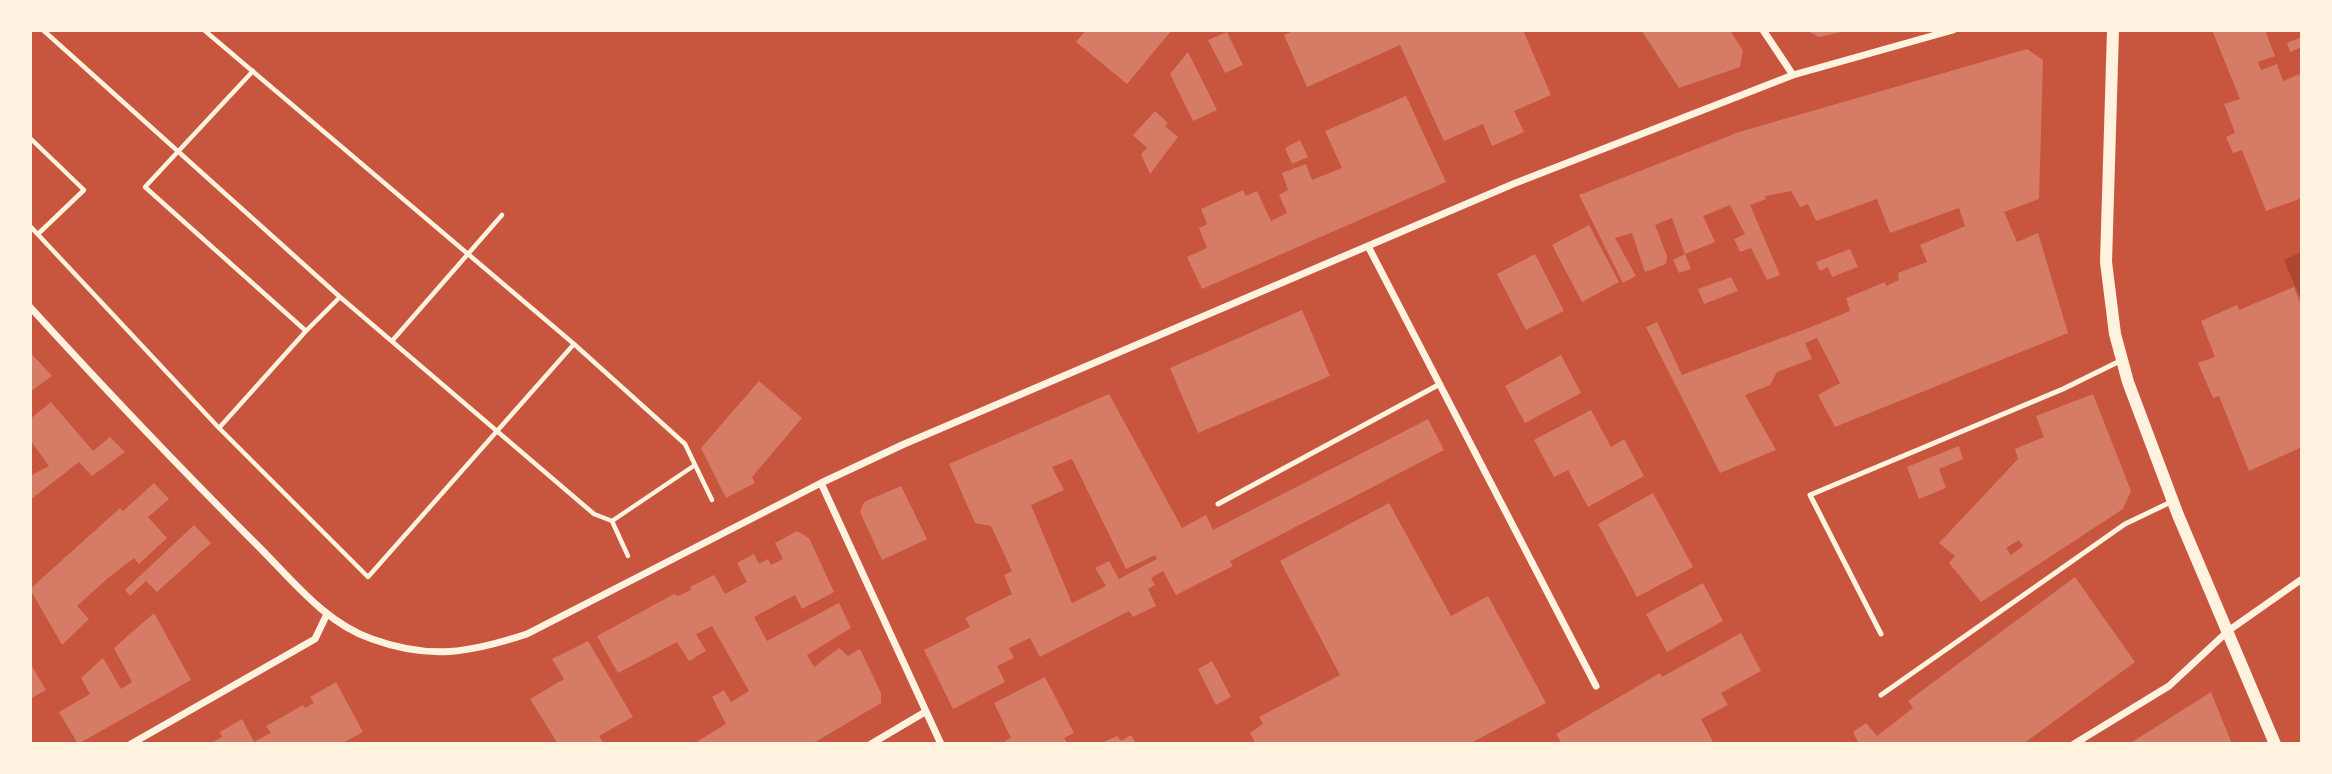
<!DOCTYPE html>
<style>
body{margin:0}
#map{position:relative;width:2332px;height:774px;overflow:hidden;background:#c8553d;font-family:"Sofia Sans Condensed",sans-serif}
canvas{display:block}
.frame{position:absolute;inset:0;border:32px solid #fff3e0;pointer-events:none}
</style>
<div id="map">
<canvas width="2332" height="774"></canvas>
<div class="frame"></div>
</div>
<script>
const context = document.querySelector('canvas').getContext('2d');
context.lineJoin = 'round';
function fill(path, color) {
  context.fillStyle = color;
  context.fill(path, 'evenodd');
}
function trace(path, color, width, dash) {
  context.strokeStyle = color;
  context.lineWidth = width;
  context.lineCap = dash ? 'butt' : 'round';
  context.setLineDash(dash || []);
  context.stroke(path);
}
fill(new Path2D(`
 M 2302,252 L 2302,302 L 2284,260 Z`), '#ae4732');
fill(new Path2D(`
 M 1086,30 L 1172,30 L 1127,84 L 1076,42 Z
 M 1296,30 L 1523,30 L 1551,95 L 1514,111 L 1524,132 L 1492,146 L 1483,124 L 1444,141 L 1400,45 L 1307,87 L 1284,35 Z
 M 1641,30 L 1730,30 L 1743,51 L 1740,67 L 1679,88 Z
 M 1806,30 L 1844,30 L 1845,31 L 1819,37 Z
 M 2212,30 L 2265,30 L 2275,56 L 2258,62 L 2261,70 L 2277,64 L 2283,81 L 2302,73 L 2302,198 L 2266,211 L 2242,150 L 2233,153 L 2226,137 L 2235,133 L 2224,104 L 2240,99 Z
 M 1227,32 L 1243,65 L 1225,73 L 1208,40 Z
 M 2302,37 L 2302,47 L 2290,52 L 2287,43 Z
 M 2027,49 L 2043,60 L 2039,199 L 2004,212 L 2017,242 L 2038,233 L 2068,333 L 1835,427 L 1818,395 L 1840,383 L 1817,338 L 1805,343 L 1812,359 L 1777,372 L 1770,385 L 1745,395 L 1776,450 L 1720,473 L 1646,327 L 1657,322 L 1682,375 L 1811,327 L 1850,311 L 1846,298 L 1885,282 L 1886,286 L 1899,280 L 1898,273 L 1927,262 L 1920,245 L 1965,226 L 1959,208 L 1890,233 L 1877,199 L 1816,221 L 1808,204 L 1800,207 L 1791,191 L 1765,196 L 1766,199 L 1750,205 L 1780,275 L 1767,280 L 1751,248 L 1740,252 L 1734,239 L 1745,234 L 1730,205 L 1703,216 L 1715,242 L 1685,254 L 1691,269 L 1679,273 L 1673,260 L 1685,254 L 1672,218 L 1655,225 L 1667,256 L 1666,264 L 1656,268 L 1645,272 L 1632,233 L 1615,238 L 1636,276 L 1623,283 L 1579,195 L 1739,132 Z
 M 1188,52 L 1217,110 L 1193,121 L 1170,74 Z
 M 1406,96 L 1446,182 L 1202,289 L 1187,257 L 1207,248 L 1199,228 L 1207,224 L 1201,209 L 1243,190 L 1246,196 L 1257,191 L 1271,221 L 1287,213 L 1279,195 L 1288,190 L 1282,173 L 1306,164 L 1312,180 L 1342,168 L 1325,131 Z
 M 1155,111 L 1168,123 L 1165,126 L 1178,137 L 1150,174 L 1141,154 L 1147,148 L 1133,135 Z
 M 1300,140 L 1308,157 L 1292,164 L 1285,148 Z
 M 1589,225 L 1619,282 L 1582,302 L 1552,245 Z
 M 1850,249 L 1858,267 L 1832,277 L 1828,267 L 1820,271 L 1816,262 Z
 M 1535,254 L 1564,311 L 1526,330 L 1497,274 Z
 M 1731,277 L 1738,291 L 1704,304 L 1698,289 Z
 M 2294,287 L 2302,308 L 2302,447 L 2249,471 L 2219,396 L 2213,398 L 2198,363 L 2215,357 L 2201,321 L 2237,305 L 2239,310 Z
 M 1302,310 L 1330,376 L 1198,433 L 1170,368 Z
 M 30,352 L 52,376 L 30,392 Z
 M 1561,355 L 1581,393 L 1525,423 L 1505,386 Z
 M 759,381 L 802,418 L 752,477 L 755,483 L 726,498 L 701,448 Z
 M 1109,394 L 1182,528 L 1206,515 L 1213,530 L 1428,419 L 1444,450 L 1230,561 L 1233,566 L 1176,595 L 1163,571 L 1151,578 L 1155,585 L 1148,589 L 1156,606 L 1133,617 L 1129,611 L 1040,657 L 1030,638 L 1009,648 L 1014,658 L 997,666 L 1005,682 L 953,709 L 924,650 L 970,627 L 965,618 L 1012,594 L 1004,575 L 1012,571 L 991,526 L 975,523 L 949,464 ZM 1072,459 L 1126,569 L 1155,555 L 1157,559 L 1119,579 L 1109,561 L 1095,568 L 1106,586 L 1072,603 L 1031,505 L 1064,490 L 1052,467 Z
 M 2093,394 L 2131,491 L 2123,509 L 1981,602 L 1949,563 L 1955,556 L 1939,543 L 2018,459 L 2015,449 L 2044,437 L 2036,416 ZM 2019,540 L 2023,546 L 2011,555 L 2006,548 Z
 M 51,402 L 93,451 L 110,437 L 125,452 L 92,476 L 79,462 L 30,500 L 30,476 L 49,466 L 30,440 L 30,419 Z
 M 1591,410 L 1611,447 L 1624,439 L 1644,476 L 1588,507 L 1568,470 L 1554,477 L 1534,440 Z
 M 1959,446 L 1963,459 L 1939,469 L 1946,488 L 1919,499 L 1907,467 Z
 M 154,483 L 169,499 L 148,517 L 167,538 L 139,564 L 134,558 L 108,578 L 77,606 L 89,619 L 62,645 L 30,589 L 120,508 L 123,511 Z
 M 901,486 L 927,539 L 882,560 L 860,512 L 864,502 Z
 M 1653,493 L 1693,567 L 1637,597 L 1598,524 Z
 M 1389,503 L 1451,616 L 1488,596 L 1546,703 L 1469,744 L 1256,744 L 1250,733 L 1263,724 L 1259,717 L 1340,675 L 1280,561 Z
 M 194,525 L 211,543 L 157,592 L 146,581 L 130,596 L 125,590 Z
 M 797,531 L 809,538 L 834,592 L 802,609 L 795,595 L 754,617 L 767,641 L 839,603 L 851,628 L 807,655 L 814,667 L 839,648 L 848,656 L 860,649 L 881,693 L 881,703 L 812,744 L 693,744 L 726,724 L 712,697 L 724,690 L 731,702 L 749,691 L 712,626 L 696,634 L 706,651 L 689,661 L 677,642 L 618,673 L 597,636 L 674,594 L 678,596 L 691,590 L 690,587 L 714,575 L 725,594 L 747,582 L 737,563 L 754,554 L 759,564 L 768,559 L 771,565 L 783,559 L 775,543 Z
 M 2075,577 L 2135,662 L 2023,744 L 1859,744 L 1853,732 L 1866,723 L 1877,736 L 1913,708 L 1908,701 Z
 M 1703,583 L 1723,621 L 1667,652 L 1646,614 Z
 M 154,613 L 191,680 L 78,744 L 59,712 L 90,694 L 81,678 L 103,658 L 121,689 L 132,682 L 114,648 Z
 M 1741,633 L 1761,671 L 1721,693 L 1728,705 L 1701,719 L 1714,744 L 1562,744 L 1556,734 L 1660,673 L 1662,677 Z
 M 588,641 L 633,717 L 599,736 L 604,744 L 558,744 L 530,699 L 564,679 L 552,659 Z
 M 1212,661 L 1231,697 L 1216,705 L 1198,669 Z
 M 30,663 L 46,690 L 30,699 Z
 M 1045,677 L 1074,733 L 1064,738 L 1068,744 L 1006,744 L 1005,741 L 1011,738 L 994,703 Z
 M 336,682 L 363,732 L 341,744 L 209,744 L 222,737 L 220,732 L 242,719 L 254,742 L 271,733 L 266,726 L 303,705 L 305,708 L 314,703 L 310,697 Z
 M 2211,692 L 2232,744 L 2129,744 Z
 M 1131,735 L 1136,744 L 1099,744 L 1117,736 L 1121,741 Z`), '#d67c66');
trace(new Path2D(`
 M 43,30 L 340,297 L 594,514 L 612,521
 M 204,30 L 574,344 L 685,444 L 712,500
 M 253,71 L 145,187 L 306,331 L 340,297
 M 30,138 L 84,190 L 38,234
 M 30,226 L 219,428 L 368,577 L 574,344
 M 392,341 L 502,215
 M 219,428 L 306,331
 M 628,556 L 612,521 L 695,465`), '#fff3e0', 4.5);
trace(new Path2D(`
 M 1218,504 L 1440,384
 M 1881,634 L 1810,495 L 2063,389 L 2122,360
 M 1881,695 L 2125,524 L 2173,501`), '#fff3e0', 5);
trace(new Path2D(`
 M 1763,30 L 1793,75
 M 1368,246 L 1596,686
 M 30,307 C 103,387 177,465 254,542 C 289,576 324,623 372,639 C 430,660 469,653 527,634 L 821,483 L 902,445 L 1513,184 L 1793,75 L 1953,30
 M 821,483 L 941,744
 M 131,744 L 315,639 L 327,614
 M 871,744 L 925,712
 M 2074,744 L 2169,686 L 2228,631 L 2302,579`), '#fff3e0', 7);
trace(new Path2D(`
 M 2113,30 L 2106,262 L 2115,334 L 2128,382 L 2178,515 L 2275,744`), '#fff3e0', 12);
</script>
